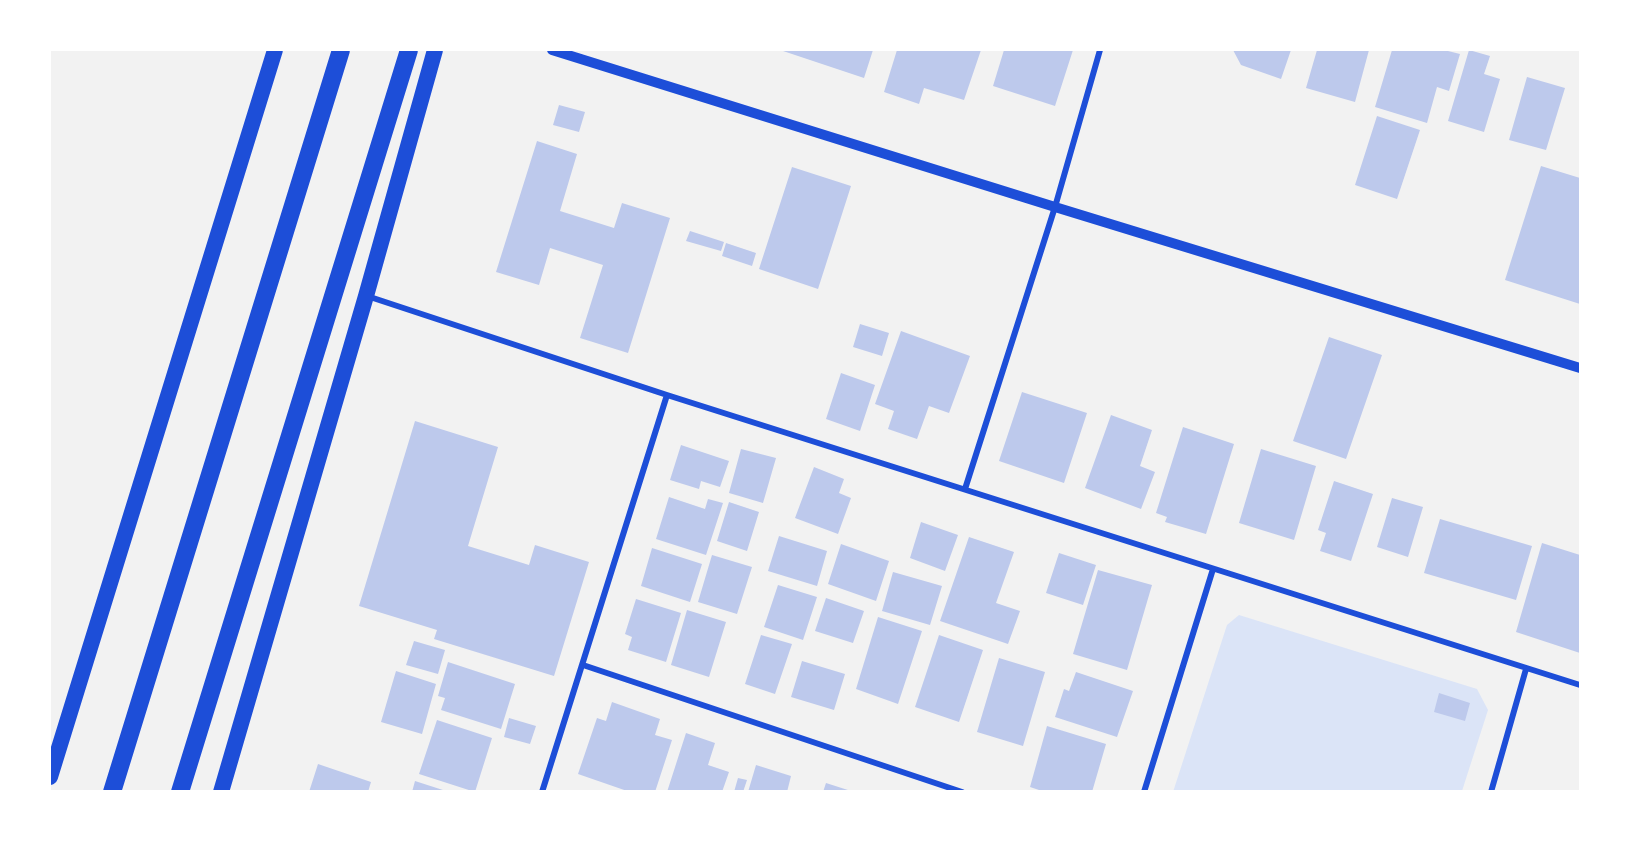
<!DOCTYPE html>
<style>
body{margin:0}
#map{position:relative;width:1630px;height:841px;overflow:hidden;background:#f2f2f2;font-family:"Public Sans",sans-serif}
canvas{display:block}
.frame{position:absolute;inset:0;border:51px solid #fff;pointer-events:none}
</style>
<div id="map">
<canvas width="1630" height="841"></canvas>
<div class="frame"></div>
</div>
<script>
const context = document.querySelector('canvas').getContext('2d');
context.lineJoin = 'round';
function fill(path, color) {
  context.fillStyle = color;
  context.fill(path, 'evenodd');
}
function trace(path, color, width, dash) {
  context.strokeStyle = color;
  context.lineWidth = width;
  context.lineCap = dash ? 'butt' : 'round';
  context.setLineDash(dash || []);
  context.stroke(path);
}
fill(new Path2D(`
 M 1239,615 L 1477,689 L 1488,710 L 1462,791 L 1173,792 L 1227,625 Z`), '#dbe4f7');
fill(new Path2D(`
 M 780,50 L 873,50 L 864,78 Z
 M 897,50 L 981,50 L 964,100 L 924,88 L 919,104 L 884,92 Z
 M 1004,50 L 1073,50 L 1055,106 L 993,86 Z
 M 1233,50 L 1291,50 L 1281,79 L 1241,65 Z
 M 1317,50 L 1369,50 L 1355,102 L 1306,88 Z
 M 1392,50 L 1444,50 L 1460,54 L 1449,91 L 1437,87 L 1427,123 L 1375,107 Z
 M 1469,50 L 1490,56 L 1484,74 L 1500,79 L 1484,132 L 1448,121 Z
 M 1527,77 L 1565,88 L 1546,150 L 1509,140 Z
 M 559,105 L 585,112 L 579,132 L 553,125 Z
 M 1377,116 L 1420,130 L 1397,199 L 1355,185 Z
 M 537,141 L 577,154 L 560,211 L 614,228 L 622,203 L 670,218 L 628,353 L 580,338 L 603,265 L 550,248 L 539,285 L 496,272 Z
 M 1541,166 L 1580,178 L 1580,304 L 1505,280 Z
 M 792,167 L 851,186 L 818,289 L 759,269 Z
 M 690,231 L 724,242 L 721,251 L 686,241 Z
 M 726,243 L 756,253 L 752,266 L 722,256 Z
 M 860,324 L 889,333 L 882,356 L 853,347 Z
 M 901,331 L 970,356 L 949,413 L 929,406 L 917,439 L 888,429 L 894,411 L 875,404 Z
 M 1329,337 L 1382,355 L 1346,459 L 1293,441 Z
 M 841,373 L 875,385 L 860,431 L 826,419 Z
 M 1022,392 L 1087,413 L 1064,483 L 999,461 Z
 M 1111,415 L 1152,430 L 1140,466 L 1155,472 L 1141,509 L 1085,488 Z
 M 415,421 L 498,447 L 468,546 L 529,565 L 535,545 L 589,562 L 554,676 L 434,639 L 437,630 L 359,606 Z
 M 1183,427 L 1234,444 L 1206,534 L 1165,522 L 1167,517 L 1156,513 Z
 M 681,445 L 729,461 L 720,487 L 701,481 L 699,489 L 670,480 Z
 M 741,449 L 776,458 L 763,503 L 729,493 Z
 M 1261,449 L 1316,466 L 1294,540 L 1239,523 Z
 M 814,467 L 844,479 L 839,493 L 851,498 L 838,534 L 795,518 Z
 M 1334,481 L 1373,494 L 1351,561 L 1320,551 L 1326,533 L 1318,530 Z
 M 669,497 L 705,509 L 708,499 L 723,503 L 706,555 L 656,539 Z
 M 1392,498 L 1423,507 L 1408,557 L 1377,547 Z
 M 729,502 L 759,512 L 747,551 L 717,541 Z
 M 1440,519 L 1532,546 L 1516,600 L 1424,573 Z
 M 921,522 L 958,535 L 945,571 L 910,558 Z
 M 779,536 L 827,551 L 817,586 L 768,571 Z
 M 969,537 L 1014,552 L 996,603 L 1020,611 L 1008,644 L 940,621 Z
 M 1542,543 L 1580,555 L 1580,653 L 1516,632 Z
 M 841,544 L 889,561 L 876,601 L 828,584 Z
 M 652,548 L 702,564 L 690,602 L 641,586 Z
 M 1059,553 L 1096,565 L 1083,605 L 1046,593 Z
 M 712,555 L 752,567 L 737,614 L 698,602 Z
 M 1098,570 L 1152,585 L 1127,670 L 1073,654 Z
 M 893,572 L 942,586 L 930,625 L 882,611 Z
 M 778,585 L 817,597 L 803,640 L 764,627 Z
 M 826,598 L 864,611 L 853,643 L 815,631 Z
 M 636,599 L 681,613 L 666,662 L 628,650 L 632,637 L 625,634 Z
 M 687,610 L 726,622 L 709,677 L 671,665 Z
 M 878,617 L 922,631 L 898,704 L 856,689 Z
 M 761,635 L 792,644 L 775,694 L 745,684 Z
 M 939,635 L 983,650 L 959,722 L 915,707 Z
 M 414,641 L 445,650 L 438,674 L 406,665 Z
 M 999,658 L 1045,672 L 1023,746 L 977,732 Z
 M 802,661 L 845,674 L 834,710 L 791,697 Z
 M 448,662 L 515,684 L 501,729 L 441,710 L 445,698 L 438,696 Z
 M 396,671 L 436,684 L 422,734 L 381,722 Z
 M 1076,672 L 1133,691 L 1117,737 L 1055,717 L 1064,689 L 1069,691 Z
 M 1439,693 L 1470,703 L 1465,721 L 1434,712 Z
 M 612,702 L 660,719 L 655,735 L 672,740 L 655,792 L 630,792 L 578,774 L 597,718 L 606,721 Z
 M 509,718 L 536,726 L 530,744 L 504,737 Z
 M 437,720 L 492,738 L 475,792 L 419,774 Z
 M 1047,726 L 1106,744 L 1092,792 L 1045,792 L 1030,787 Z
 M 686,733 L 715,743 L 708,765 L 729,772 L 722,792 L 667,792 Z
 M 318,764 L 371,782 L 368,792 L 309,792 Z
 M 756,765 L 791,776 L 787,792 L 748,792 Z
 M 738,778 L 747,780 L 743,792 L 734,792 Z
 M 415,781 L 446,791 L 446,792 L 412,792 Z
 M 826,783 L 851,791 L 850,792 L 823,792 Z`), '#bdc9ec');
trace(new Path2D(`
 M 367,296 L 667,395 L 1580,685
 M 965,489 L 1055,207 L 1100,50
 M 583,665 L 962,792
 M 542,792 L 667,395
 M 1144,792 L 1213,569
 M 1491,792 L 1526,669`), '#1d4ed8', 6);
trace(new Path2D(`
 M 552,50 L 1055,207 L 1580,368`), '#1d4ed8', 10);
trace(new Path2D(`
 M 50,777 L 275,50
 M 221,792 L 366,296 L 435,50`), '#1d4ed8', 16);
trace(new Path2D(`
 M 112,792 L 341,50
 M 180,792 L 409,50`), '#1d4ed8', 18);
</script>
